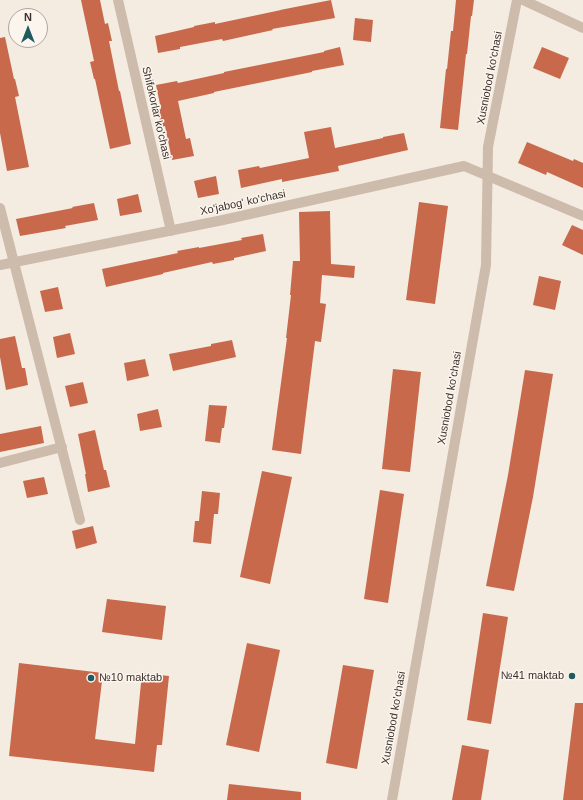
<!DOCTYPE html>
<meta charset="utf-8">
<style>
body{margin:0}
#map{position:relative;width:583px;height:800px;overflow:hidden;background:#f4ebe1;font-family:Arial,sans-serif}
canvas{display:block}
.north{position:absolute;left:8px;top:8px;width:40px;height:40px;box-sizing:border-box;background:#fbf5ee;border:1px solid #aea6a0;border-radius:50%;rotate:0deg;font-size:11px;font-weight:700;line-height:16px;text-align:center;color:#3b302b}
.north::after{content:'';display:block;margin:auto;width:14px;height:18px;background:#1f5a5e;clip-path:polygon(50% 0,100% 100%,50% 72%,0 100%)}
</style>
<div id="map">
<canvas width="583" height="800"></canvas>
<div class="north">N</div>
</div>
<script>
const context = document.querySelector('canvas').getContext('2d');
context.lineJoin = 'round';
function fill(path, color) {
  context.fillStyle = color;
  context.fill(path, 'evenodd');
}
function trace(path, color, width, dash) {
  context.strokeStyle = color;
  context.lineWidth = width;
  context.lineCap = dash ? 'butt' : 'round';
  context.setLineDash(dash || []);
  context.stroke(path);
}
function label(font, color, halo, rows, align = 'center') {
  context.font = font + ' Arial,sans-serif';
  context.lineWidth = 3;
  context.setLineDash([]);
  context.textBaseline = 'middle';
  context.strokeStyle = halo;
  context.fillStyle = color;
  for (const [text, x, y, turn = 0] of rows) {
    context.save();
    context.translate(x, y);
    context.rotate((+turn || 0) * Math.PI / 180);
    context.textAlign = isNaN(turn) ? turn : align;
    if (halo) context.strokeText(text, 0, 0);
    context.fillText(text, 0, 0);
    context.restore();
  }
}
fill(new Path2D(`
 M 81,0 L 100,0 L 105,24 L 108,23 L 112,41 L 109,41 L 119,91 L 120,91 L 131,144 L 110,149 L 95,79 L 94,79 L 90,62 L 94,61 Z
 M 331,0 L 335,18 L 272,29 L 273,30 L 223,41 L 222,39 L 180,47 L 180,49 L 158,53 L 155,36 L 194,27 L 194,26 L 215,22 L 215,24 L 281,10 L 280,10 Z
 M 456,0 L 474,0 L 472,16 L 471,16 L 467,54 L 466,54 L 458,130 L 440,128 L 446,69 L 447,69 L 451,31 L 453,31 Z
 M 355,18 L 373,20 L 371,42 L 353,40 Z
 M 5,37 L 14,79 L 15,79 L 19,96 L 15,97 L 29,167 L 7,171 L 0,133 L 0,38 Z
 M 340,47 L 344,65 L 312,71 L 312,72 L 214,92 L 214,93 L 178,101 L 186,139 L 190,138 L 194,156 L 172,160 L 165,126 L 161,127 L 158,109 L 161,109 L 156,85 L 177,81 L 178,83 L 224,73 L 224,72 L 324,52 L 324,51 Z
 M 542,47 L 569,58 L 560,79 L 533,68 Z
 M 331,127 L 335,148 L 383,138 L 383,137 L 404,133 L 408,150 L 338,166 L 339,171 L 282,182 L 282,179 L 241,188 L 238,170 L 259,166 L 260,168 L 309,158 L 304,132 Z
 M 527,142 L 573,161 L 574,159 L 583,163 L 583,188 L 547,172 L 546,175 L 518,163 Z
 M 216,176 L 219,194 L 198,198 L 194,181 Z
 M 138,194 L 142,212 L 120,216 L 117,199 Z
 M 419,202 L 448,206 L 435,304 L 406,300 Z
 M 94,203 L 98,220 L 65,226 L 66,228 L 20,236 L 16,219 L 73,208 L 72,207 Z
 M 330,211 L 331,264 L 355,266 L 354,278 L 322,275 L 320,303 L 326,304 L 321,342 L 315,341 L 301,454 L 272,450 L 287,338 L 286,338 L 291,295 L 290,295 L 293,261 L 300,261 L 299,212 Z
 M 572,225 L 583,230 L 583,255 L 562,245 Z
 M 263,234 L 266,251 L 234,258 L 234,260 L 213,264 L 212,262 L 163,273 L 163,274 L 106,287 L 102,269 L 178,253 L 177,251 L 199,247 L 199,248 L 242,240 L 241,238 Z
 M 539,276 L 561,281 L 555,310 L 533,305 Z
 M 58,287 L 63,309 L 45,312 L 40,291 Z
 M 70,333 L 75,354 L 57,358 L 53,337 Z
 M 15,336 L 22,368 L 25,368 L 28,385 L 6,390 L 0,357 L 0,339 Z
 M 232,340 L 236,357 L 173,371 L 169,354 L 211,346 L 211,344 Z
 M 145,359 L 149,376 L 127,381 L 124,363 Z
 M 393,369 L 421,372 L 410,472 L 382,469 Z
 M 525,370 L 553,374 L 533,497 L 514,591 L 486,586 L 508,475 Z
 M 83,382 L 88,403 L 70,407 L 65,386 Z
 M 209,405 L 227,406 L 224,428 L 222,428 L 220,443 L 205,441 Z
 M 158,409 L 162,427 L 140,431 L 137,414 Z
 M 41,426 L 44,443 L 0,452 L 0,434 Z
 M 95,430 L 104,470 L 106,470 L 110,487 L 88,492 L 85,474 L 86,474 L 78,434 Z
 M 262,471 L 292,477 L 270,584 L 240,577 Z
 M 44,477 L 48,494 L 27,498 L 23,481 Z
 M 380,490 L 404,494 L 388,603 L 364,599 Z
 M 202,491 L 220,493 L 218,514 L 214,514 L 211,544 L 193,542 L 195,521 L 199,521 Z
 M 93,526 L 97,543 L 76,549 L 72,531 Z
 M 107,599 L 166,606 L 162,640 L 102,632 Z
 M 483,613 L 508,617 L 491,724 L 467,720 Z
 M 247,643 L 280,650 L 259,752 L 226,745 Z
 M 19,663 L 103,673 L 95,739 L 135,744 L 142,673 L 169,676 L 162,745 L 157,745 L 154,772 L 9,756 Z
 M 343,665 L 374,670 L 357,769 L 326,763 Z
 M 575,703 L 583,703 L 583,800 L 563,800 Z
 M 462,745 L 489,750 L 481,800 L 452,800 Z
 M 229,784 L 301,792 L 301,800 L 227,800 Z`), '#c8694b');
trace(new Path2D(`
 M 118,0 L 171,231
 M 523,0 L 583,28
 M 0,208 L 80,520
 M 0,265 L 223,220 L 464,166 L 583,216
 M 0,463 L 62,447
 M 392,800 L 486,265 L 488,147 L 517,0`), '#cdbbac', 10);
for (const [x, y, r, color] of [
 [572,676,4,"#1f5a5e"],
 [91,678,4,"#1f5a5e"]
]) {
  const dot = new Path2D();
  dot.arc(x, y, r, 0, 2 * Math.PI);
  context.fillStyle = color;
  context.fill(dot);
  trace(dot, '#fbf5ee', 1.5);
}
label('11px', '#3b302b', '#fbf5ee', [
 ["Xusniobod ko'chasi",490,78,-79],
 ["Shifokorlar ko'chasi",156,113,77],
 ["Xo'jabog' ko'chasi",243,203,-12],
 ["Xusniobod ko'chasi",450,398,-80],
 ["Xusniobod ko'chasi",394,718,-80]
]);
label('11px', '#3b302b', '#fbf5ee', [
 ["№41 maktab",564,676],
 ["№10 maktab",99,678,"left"]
], 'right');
</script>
